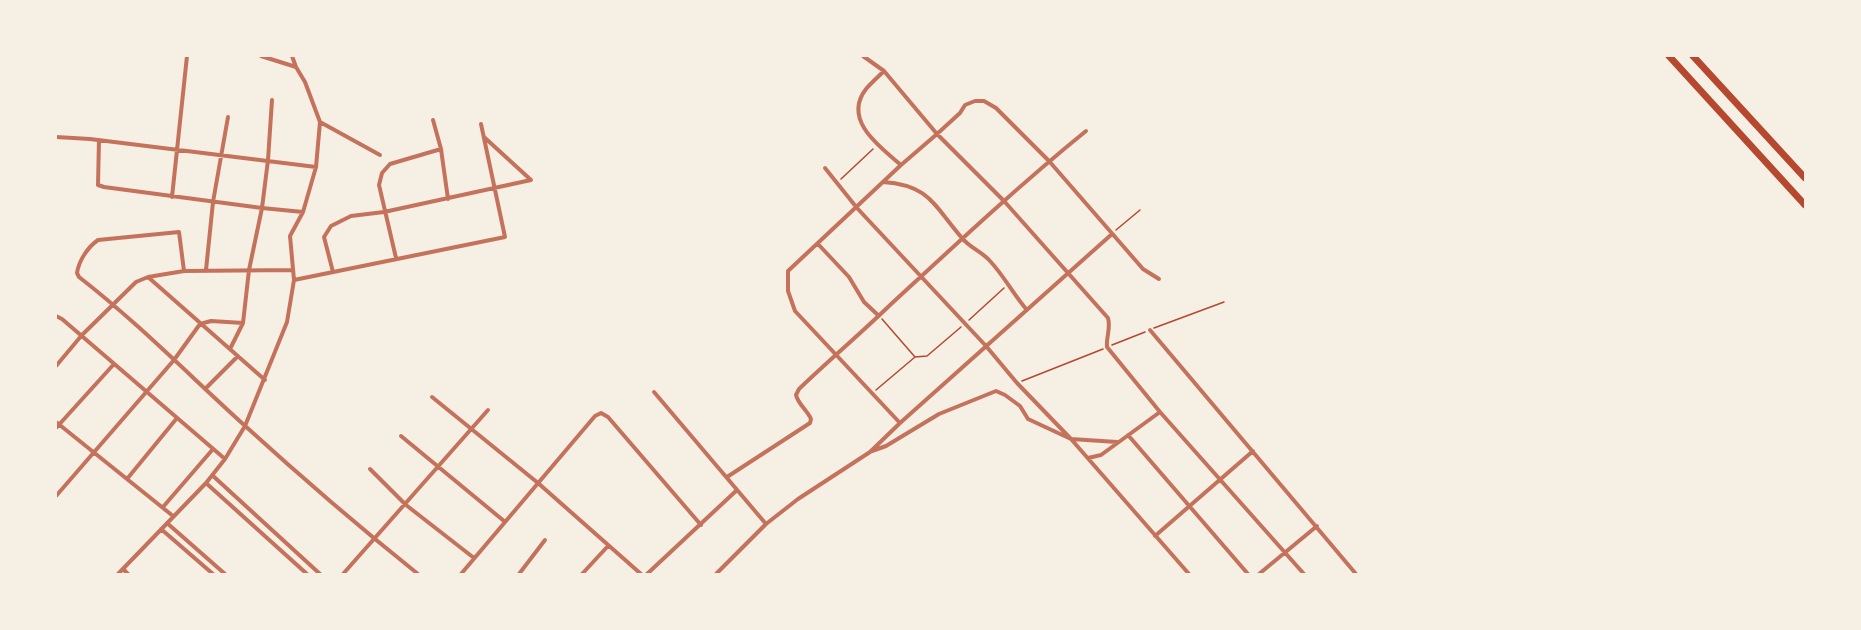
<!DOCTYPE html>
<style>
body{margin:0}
#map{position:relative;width:1861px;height:630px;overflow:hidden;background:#f6efe4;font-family:"IBM Plex Sans",sans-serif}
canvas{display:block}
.frame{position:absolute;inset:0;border:57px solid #f6efe4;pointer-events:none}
</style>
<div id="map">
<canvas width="1861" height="630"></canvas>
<div class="frame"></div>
</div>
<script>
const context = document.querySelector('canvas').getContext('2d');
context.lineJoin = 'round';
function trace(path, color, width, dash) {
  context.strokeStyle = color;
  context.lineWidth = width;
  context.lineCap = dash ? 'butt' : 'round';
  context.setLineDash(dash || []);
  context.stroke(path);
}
trace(new Path2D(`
 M 841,179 L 873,149
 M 1116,230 L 1140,210
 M 882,319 L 915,357
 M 969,320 L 1004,288
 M 1154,328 L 1224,302
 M 1112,345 L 1145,332
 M 1022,381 L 1103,349
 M 876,390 L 915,357 L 927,356 L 961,327`), '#b5482f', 1.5);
trace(new Path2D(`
 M 261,56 L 296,67
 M 863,56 L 884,71 L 937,134 L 1004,201 L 1108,318 C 1111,328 1106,337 1107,347 L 1160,412 L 1304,574
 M 884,71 C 878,77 871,83 866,89 C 842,120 880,147 901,165
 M 433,120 L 441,149 L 448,199
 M 320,122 L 380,155
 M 56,137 L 90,139 L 316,167
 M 484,137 L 531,180
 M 99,140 L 98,185 L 104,187 L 262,208 L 303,212
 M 825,168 L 857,208 L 986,346 L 1017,383 L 1071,439 L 1189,574
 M 883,182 C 930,185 934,206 962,238 C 969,247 982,252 990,261 C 1004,276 1014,295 1027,310
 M 172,197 L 187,56
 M 818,244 L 849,277 L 864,302 L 879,316
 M 396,258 L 379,185 L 382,173 L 390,164 L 441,149
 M 206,270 L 213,202 L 228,117
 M 184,271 L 179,232 L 98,240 C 88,247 79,260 77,273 L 79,277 C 137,322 189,375 243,424 C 300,476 358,526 418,574
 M 333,272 L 324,237 L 331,226 L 351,216 L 384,212 L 531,180
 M 148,277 L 265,380
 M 294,280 L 505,237 L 481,124
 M 56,316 L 62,319 L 225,459
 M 1150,330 L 1356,574
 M 230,349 L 243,323 L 249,270 L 262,208 L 268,160 L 272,100
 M 56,366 L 82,335 L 136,282 L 148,277 L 184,271 L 293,270
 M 205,389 L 238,356
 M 654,392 L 766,524
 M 432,397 L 538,483 L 641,574
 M 56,422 L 173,516
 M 900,423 L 795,311 L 788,291 L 788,271 L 901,165 L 937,134 L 960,113 L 965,105 L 975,101 L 984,101 L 996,108 L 1049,161 L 1143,269 L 1159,279
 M 56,428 L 114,364
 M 1128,435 L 1248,574
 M 401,436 L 504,521
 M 872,451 L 886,446 L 939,414 L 996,391 L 1005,395 L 1020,406 L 1028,419 L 1071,439 L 1117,442
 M 1088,458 L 1101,455 L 1160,412
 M 370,469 L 406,505 L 474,558
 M 212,475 L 320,574
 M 727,477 L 810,423 L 811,419 C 807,410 798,404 796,395 L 799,389 C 828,361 859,335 888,307 C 953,247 1017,187 1086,131
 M 127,479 L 177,418
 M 206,483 L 307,574
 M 56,496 L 174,360 L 200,324 L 211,321 L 243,323
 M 163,507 L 213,449
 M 167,523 L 225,574
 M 161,529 L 213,574
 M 1155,536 L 1253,451
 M 123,569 L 128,574
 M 118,574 L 206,483 L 225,459 L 245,426 L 287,322 L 294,280 L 290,236 L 303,212 L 316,167 L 320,122 L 305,82 L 296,67 L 292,56
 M 343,574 L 488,410
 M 461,574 L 595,416 L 601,413 L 608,417 L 701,525
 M 519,574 L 545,540
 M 582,574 L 608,546
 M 647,574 L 737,490
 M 716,574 L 766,524 L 798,499 L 870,452 L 900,423 L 1112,234
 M 1259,574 L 1317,526`), '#c5725c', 4);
trace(new Path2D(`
 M 1669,56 L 1805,205
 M 1693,56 L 1805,178`), '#b5482f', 7);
</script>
